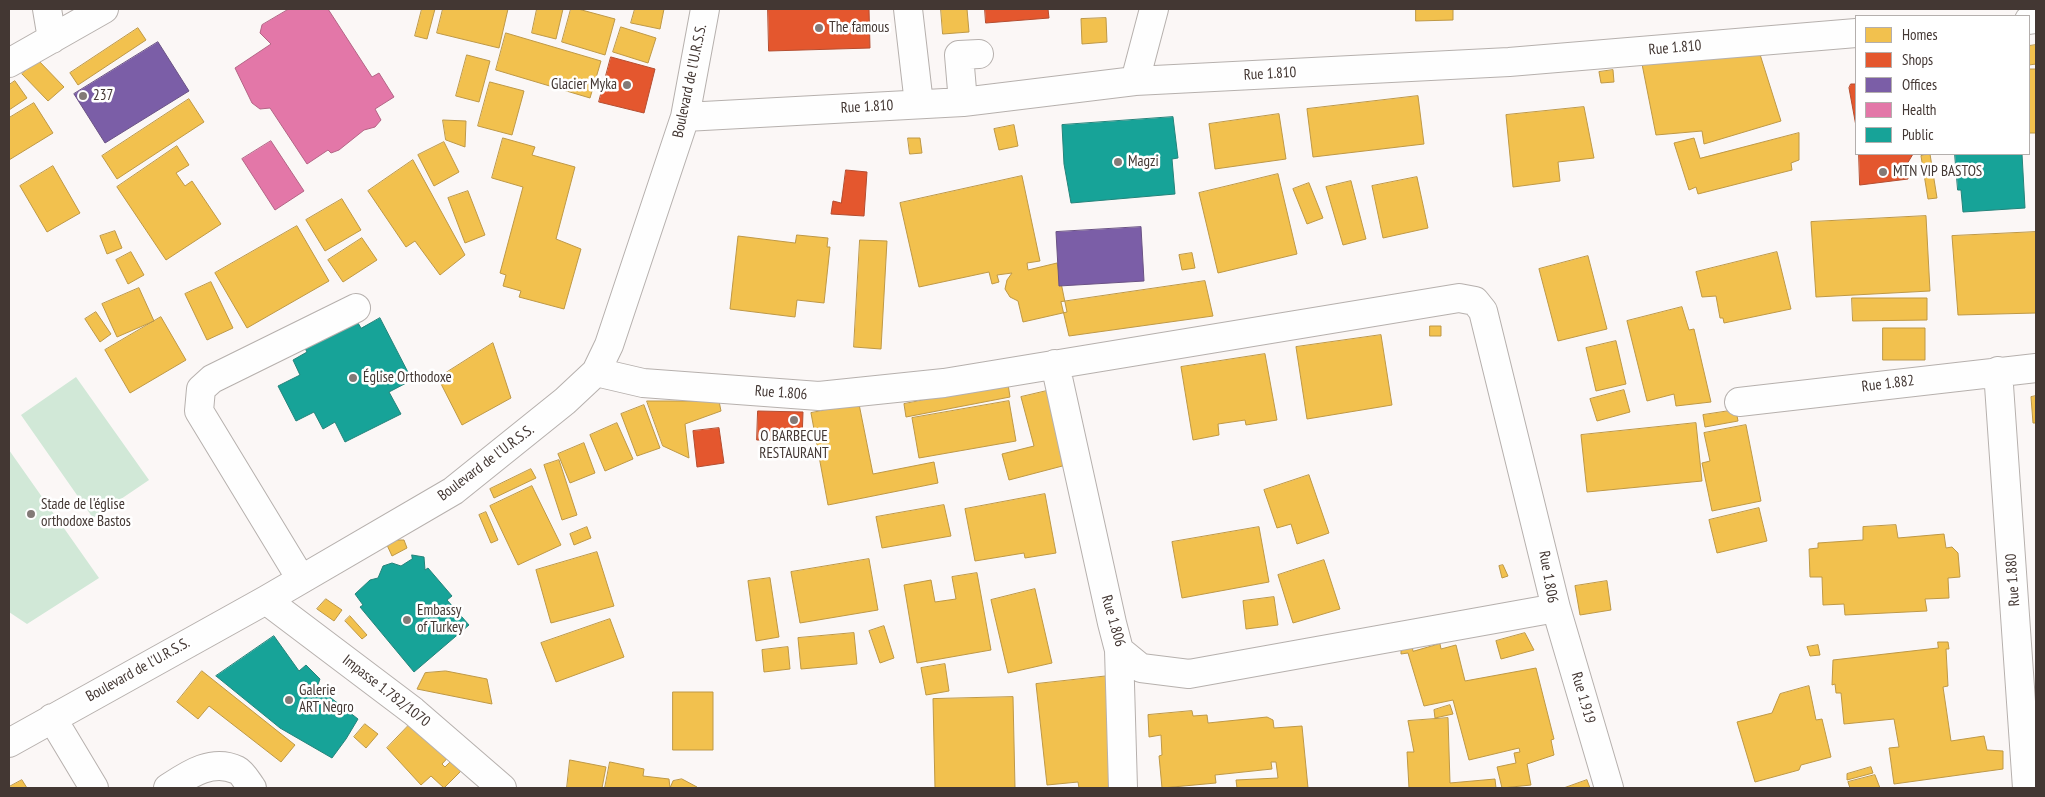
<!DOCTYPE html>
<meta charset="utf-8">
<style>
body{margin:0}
#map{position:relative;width:2045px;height:797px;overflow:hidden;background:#fbf7f6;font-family:"PT Sans Narrow",sans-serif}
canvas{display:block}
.frame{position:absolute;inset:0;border:10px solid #433733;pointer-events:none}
.legend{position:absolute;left:1855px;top:15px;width:175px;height:140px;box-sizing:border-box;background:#fff;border:1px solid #b4afad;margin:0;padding:6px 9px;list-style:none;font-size:15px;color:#433733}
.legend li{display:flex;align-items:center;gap:10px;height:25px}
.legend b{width:25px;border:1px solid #b4afad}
</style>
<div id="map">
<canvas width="2045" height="797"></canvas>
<div class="frame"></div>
<ul class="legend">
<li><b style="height:14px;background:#f2c14e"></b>Homes</li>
<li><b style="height:14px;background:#e4572e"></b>Shops</li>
<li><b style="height:14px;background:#7b5ea7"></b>Offices</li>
<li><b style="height:14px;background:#e377a8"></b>Health</li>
<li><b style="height:14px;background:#17a398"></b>Public</li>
</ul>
</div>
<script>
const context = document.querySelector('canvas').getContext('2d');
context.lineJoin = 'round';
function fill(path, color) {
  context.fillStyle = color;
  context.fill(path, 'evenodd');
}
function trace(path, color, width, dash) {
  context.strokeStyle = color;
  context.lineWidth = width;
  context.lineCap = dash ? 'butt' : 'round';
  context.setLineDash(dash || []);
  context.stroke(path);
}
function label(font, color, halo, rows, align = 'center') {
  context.font = font + ' "PT Sans Narrow",sans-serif';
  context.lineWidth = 5;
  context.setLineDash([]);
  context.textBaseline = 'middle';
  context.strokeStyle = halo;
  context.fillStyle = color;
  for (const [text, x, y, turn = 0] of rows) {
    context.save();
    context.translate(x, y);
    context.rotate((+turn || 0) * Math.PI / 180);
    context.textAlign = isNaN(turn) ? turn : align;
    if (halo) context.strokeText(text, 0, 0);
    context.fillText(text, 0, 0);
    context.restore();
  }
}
fill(new Path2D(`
 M 76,377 L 149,480 L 93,518 L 21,415 Z
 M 9,450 L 99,578 L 27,624 L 9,612 Z`), '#d1e8d7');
const homes = new Path2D(`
 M 422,9 L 435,9 L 427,39 L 415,36 Z
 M 443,9 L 508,9 L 499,48 L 437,33 Z
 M 537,9 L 563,9 L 556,39 L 532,33 Z
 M 571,9 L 578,9 L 615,19 L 605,55 L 562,42 Z
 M 635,9 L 664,9 L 660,29 L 631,23 Z
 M 941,9 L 967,9 L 969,32 L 943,34 Z
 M 1416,9 L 1453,9 L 1453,20 L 1416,21 Z
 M 1106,18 L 1107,42 L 1082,44 L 1081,19 Z
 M 621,27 L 656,38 L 648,63 L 613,52 Z
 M 138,28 L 146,40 L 78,85 L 70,73 Z
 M 506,33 L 601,61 L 590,98 L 496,70 Z
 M 2036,45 L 2036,64 L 2029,65 L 2029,46 Z
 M 1758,48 L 1781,121 L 1704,144 L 1702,131 L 1656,135 L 1641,59 Z
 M 467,55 L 490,61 L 479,102 L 456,96 Z
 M 38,60 L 64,87 L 48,101 L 22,74 Z
 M 2029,69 L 2036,69 L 2036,133 L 2029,133 Z
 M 1613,70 L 1614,82 L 1601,83 L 1599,72 Z
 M 15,81 L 27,98 L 9,110 L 9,85 Z
 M 490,82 L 524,91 L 512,135 L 478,126 Z
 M 1418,96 L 1424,144 L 1313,157 L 1307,109 Z
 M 189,99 L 204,122 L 117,179 L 102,156 Z
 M 34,103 L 53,133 L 9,160 L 9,118 Z
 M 1584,107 L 1594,158 L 1558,162 L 1560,181 L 1513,187 L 1506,115 Z
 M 1279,114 L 1286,159 L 1215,169 L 1209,124 Z
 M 443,120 L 466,121 L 465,147 L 446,140 Z
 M 1014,125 L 1018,146 L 999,150 L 994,129 Z
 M 1799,133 L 1799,160 L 1791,163 L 1792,170 L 1698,194 L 1696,187 L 1689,190 L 1674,143 L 1694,138 L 1700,158 Z
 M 503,138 L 535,147 L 532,155 L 575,167 L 556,239 L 581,249 L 564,309 L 519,297 L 521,291 L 503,286 L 506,275 L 500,273 L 523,187 L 492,178 Z
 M 908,138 L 920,138 L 922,153 L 910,154 Z
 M 444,142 L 459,172 L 434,186 L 418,155 Z
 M 177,146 L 189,165 L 176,173 L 185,186 L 192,181 L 221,224 L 166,260 L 117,187 Z
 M 1930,154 L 1937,198 L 1928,199 L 1921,156 Z
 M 413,160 L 465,255 L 440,275 L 415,241 L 406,247 L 368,191 Z
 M 53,166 L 80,213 L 47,232 L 20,186 Z
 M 1278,174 L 1297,254 L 1218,273 L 1199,193 Z
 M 1022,176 L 1040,261 L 1027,263 L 1028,270 L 1057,263 L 1067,312 L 1023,322 L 1018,301 L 1010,297 L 1005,289 L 1007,280 L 1012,273 L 997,275 L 999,282 L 992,284 L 989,272 L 919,287 L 900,203 Z
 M 1417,177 L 1428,228 L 1383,238 L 1372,186 Z
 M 1351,181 L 1366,239 L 1343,245 L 1326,187 Z
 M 1309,183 L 1323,218 L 1307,224 L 1293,189 Z
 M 468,191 L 485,235 L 465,243 L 448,198 Z
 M 342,199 L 361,230 L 325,251 L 306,220 Z
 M 1926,216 L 1930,291 L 1816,297 L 1811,222 Z
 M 297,226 L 329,281 L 247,328 L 215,273 Z
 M 115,231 L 122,248 L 107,254 L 100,236 Z
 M 2036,232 L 2036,313 L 1958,315 L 1952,236 Z
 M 797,235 L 828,238 L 827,247 L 830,247 L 824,303 L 797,300 L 795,317 L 730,309 L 738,236 L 795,243 Z
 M 362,238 L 377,260 L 343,282 L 328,260 Z
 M 860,240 L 887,241 L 881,349 L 854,347 Z
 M 131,252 L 144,275 L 128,284 L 116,260 Z
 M 1777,252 L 1791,309 L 1724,323 L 1723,318 L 1720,318 L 1716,296 L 1702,297 L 1696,272 Z
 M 1192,253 L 1195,268 L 1182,270 L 1179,255 Z
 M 1588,256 L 1607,329 L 1558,341 L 1539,269 Z
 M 1205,281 L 1213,316 L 1069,336 L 1061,302 Z
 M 211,282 L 233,328 L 207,340 L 185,294 Z
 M 139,288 L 154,321 L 117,337 L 102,304 Z
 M 1852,298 L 1927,298 L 1927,320 L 1853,321 Z
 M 1682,307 L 1689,330 L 1694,329 L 1711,402 L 1676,406 L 1674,394 L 1647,401 L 1627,321 Z
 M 96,312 L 111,334 L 100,342 L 85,319 Z
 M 161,317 L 186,360 L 130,393 L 105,350 Z
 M 1430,326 L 1441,326 L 1441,336 L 1430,336 Z
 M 1883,328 L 1925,328 L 1925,360 L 1883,360 Z
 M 1381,335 L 1392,405 L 1307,419 L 1296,347 Z
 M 1616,341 L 1626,384 L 1596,391 L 1586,348 Z
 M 493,343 L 511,398 L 462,425 L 438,378 Z
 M 1265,354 L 1277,420 L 1246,425 L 1245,420 L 1218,424 L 1219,435 L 1193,440 L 1181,367 Z
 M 1008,384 L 1010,397 L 906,417 L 904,404 Z
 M 1051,390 L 1070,464 L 1009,480 L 1002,454 L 1034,446 L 1021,397 Z
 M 1624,390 L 1630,412 L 1597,421 L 1590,399 Z
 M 2036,396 L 2036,423 L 2033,423 L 2031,397 Z
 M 647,401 L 719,401 L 721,411 L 685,424 L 689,458 L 663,446 Z
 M 1009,401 L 1016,441 L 919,458 L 912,418 Z
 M 859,404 L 873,474 L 934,462 L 938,483 L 828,505 L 811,413 Z
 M 644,405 L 660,448 L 637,456 L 621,414 Z
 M 1736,410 L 1738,421 L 1705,427 L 1703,415 Z
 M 617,423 L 633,459 L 605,471 L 590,435 Z
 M 1696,423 L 1702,481 L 1587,492 L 1581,435 Z
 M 1746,425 L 1761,501 L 1712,511 L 1702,463 L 1710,461 L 1704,433 Z
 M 584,443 L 595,473 L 570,483 L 558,454 Z
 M 559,460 L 577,515 L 562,520 L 544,465 Z
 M 531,469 L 536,478 L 494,498 L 490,489 Z
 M 1309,475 L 1329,533 L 1297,544 L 1291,524 L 1277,528 L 1264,490 Z
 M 532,486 L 561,545 L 518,565 L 490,506 Z
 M 1045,494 L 1056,553 L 1025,558 L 1024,553 L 975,561 L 965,509 Z
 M 944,505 L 951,536 L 882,548 L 876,517 Z
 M 1759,508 L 1767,541 L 1717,553 L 1709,520 Z
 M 486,512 L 498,540 L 491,543 L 479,515 Z
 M 1896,525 L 1898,538 L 1944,534 L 1946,548 L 1952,547 L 1958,553 L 1960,577 L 1948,578 L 1949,598 L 1925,599 L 1927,611 L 1845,615 L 1844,604 L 1823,605 L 1822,577 L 1810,577 L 1809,549 L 1818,548 L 1818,543 L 1863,540 L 1863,527 Z
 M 587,527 L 591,538 L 574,545 L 570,534 Z
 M 1259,527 L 1269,582 L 1182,598 L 1172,542 Z
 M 397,540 L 404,540 L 407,548 L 392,556 L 387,545 Z
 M 597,552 L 614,606 L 551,623 L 536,570 Z
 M 869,559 L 878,610 L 800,623 L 791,572 Z
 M 1324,560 L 1340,609 L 1293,623 L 1278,575 Z
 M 1503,565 L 1508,576 L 1502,578 L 1499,566 Z
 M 977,573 L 991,650 L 917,663 L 904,585 L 931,580 L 935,602 L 956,599 L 952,577 Z
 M 770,578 L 779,637 L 756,641 L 748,581 Z
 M 1607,581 L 1611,610 L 1580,615 L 1575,586 Z
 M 1035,589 L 1052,663 L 1008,673 L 991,600 Z
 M 1274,597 L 1278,625 L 1246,629 L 1243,601 Z
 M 326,599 L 342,610 L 334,621 L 317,609 Z
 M 350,616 L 367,635 L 362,639 L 345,621 Z
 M 610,619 L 624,657 L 556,682 L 541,643 Z
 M 884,626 L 894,658 L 880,663 L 869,631 Z
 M 854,633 L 857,664 L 801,669 L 798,638 Z
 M 1525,633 L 1534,650 L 1501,659 L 1496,641 Z
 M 1938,642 L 1948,642 L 1949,649 L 1946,649 L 1948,686 L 1943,687 L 1951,741 L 1984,736 L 1987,750 L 2003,751 L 2003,769 L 1894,784 L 1889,748 L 1899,747 L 1894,719 L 1844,724 L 1841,693 L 1836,693 L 1835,684 L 1832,685 L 1833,660 L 1938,648 Z
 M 1440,644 L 1441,649 L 1456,645 L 1465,681 L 1536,668 L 1554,739 L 1551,740 L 1554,755 L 1527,764 L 1531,785 L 1502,788 L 1497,767 L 1516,763 L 1514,753 L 1520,752 L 1519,748 L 1469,760 L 1453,700 L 1424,706 L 1408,653 L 1401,654 L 1401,648 L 1412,646 L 1413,651 Z
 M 1818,645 L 1820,655 L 1810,656 L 1807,647 Z
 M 788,647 L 790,669 L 764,672 L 762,650 Z
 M 945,664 L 949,691 L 926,695 L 921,668 Z
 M 202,671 L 295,745 L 281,762 L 209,706 L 198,719 L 177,702 Z
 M 446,671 L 487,679 L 492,704 L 417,689 L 425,673 Z
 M 1109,676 L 1121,788 L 1079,788 L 1078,782 L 1047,785 L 1036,684 Z
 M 1809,686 L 1816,720 L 1822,719 L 1831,757 L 1801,765 L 1799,770 L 1755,782 L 1737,722 L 1772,713 L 1780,694 Z
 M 673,692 L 713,692 L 713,750 L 673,750 Z
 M 1013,697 L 1015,788 L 935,788 L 933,699 Z
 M 1450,705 L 1453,714 L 1435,718 L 1434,710 Z
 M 1192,711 L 1193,716 L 1207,715 L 1208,723 L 1267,717 L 1273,720 L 1274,728 L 1302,726 L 1308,788 L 1237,788 L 1236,780 L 1278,778 L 1276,762 L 1271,762 L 1272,769 L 1215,775 L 1216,783 L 1162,788 L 1159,756 L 1162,755 L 1161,735 L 1149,737 L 1148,715 Z
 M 1448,718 L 1450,783 L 1495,779 L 1496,788 L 1409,788 L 1407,752 L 1414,752 L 1408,721 Z
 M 411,723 L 453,752 L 442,764 L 445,767 L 453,759 L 463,769 L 444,788 L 431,776 L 421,785 L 387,748 Z
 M 365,724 L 378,734 L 366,748 L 354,737 Z
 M 570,760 L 606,767 L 602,788 L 567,788 Z
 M 610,762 L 644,769 L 643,776 L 669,779 L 670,788 L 605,788 Z
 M 1871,767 L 1873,773 L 1847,780 L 1847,774 Z
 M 1875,775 L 1880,788 L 1850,788 L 1848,782 Z
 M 682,779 L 697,787 L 698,788 L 670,788 L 673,781 Z
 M 22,780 L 27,788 L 9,788 L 9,787 Z
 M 1587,780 L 1590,788 L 1564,788 Z`);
fill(homes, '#f2c14e');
trace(homes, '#be9846', 1);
const shops = new Path2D(`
 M 768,9 L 869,9 L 870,48 L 769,51 Z
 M 985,9 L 1048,9 L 1049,18 L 986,23 Z
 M 611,57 L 655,69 L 644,113 L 599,102 Z
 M 1851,84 L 1856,84 L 1856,126 L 1849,88 Z
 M 1859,154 L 1913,154 L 1907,164 L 1908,179 L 1860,185 Z
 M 846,170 L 867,172 L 864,216 L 831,214 L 833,201 L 841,203 Z
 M 758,411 L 803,412 L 802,441 L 757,440 Z
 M 719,428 L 724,463 L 697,467 L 693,431 Z`);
fill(shops, '#e4572e');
trace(shops, '#b44d30', 1);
const offices = new Path2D(`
 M 158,42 L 189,91 L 105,143 L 74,94 Z
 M 1141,227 L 1144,281 L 1059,286 L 1056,232 Z`);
fill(offices, '#7b5ea7');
trace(offices, '#6a5284', 1);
const health = new Path2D(`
 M 289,9 L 328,9 L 372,77 L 379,73 L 394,97 L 375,109 L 381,120 L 375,127 L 364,130 L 339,150 L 331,153 L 328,150 L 307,164 L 270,108 L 260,109 L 252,103 L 235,68 L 271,44 L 260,33 L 262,25 Z
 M 271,141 L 304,191 L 275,210 L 242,159 Z`);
fill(health, '#e377a8');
trace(health, '#b36485', 1);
const public = new Path2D(`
 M 1173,117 L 1178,158 L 1172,159 L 1175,194 L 1071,203 L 1064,164 L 1062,125 Z
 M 1955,154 L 2022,154 L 2025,208 L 1963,212 L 1961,190 L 1958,190 Z
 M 380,318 L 412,380 L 389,392 L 401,414 L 345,442 L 335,422 L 323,429 L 314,412 L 296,421 L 278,386 L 300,375 L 293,360 L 307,352 L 300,339 L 325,327 L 330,337 L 358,323 L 361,328 Z
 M 412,555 L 424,557 L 425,570 L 428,568 L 452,596 L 447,600 L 469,625 L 414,672 L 360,607 L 363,605 L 355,594 L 370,580 L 378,578 L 383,566 L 392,563 L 401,566 L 412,559 Z
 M 274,636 L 299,671 L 306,665 L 320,679 L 317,687 L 358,719 L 346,739 L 332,758 L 280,728 L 216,676 Z`);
fill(public, '#17a398');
trace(public, '#24837a', 1);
const minor = new Path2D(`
 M 47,9 L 52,39
 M 908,9 L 919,104
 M 2029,20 L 2036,19
 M 9,63 L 104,9
 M 1135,81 L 1154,9
 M 963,102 L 959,55 L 979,54
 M 685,117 L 963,102 L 1135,81 L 1509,62 L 1856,33
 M 1998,371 L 2027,788
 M 596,372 L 643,383 L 819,396 L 944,383 L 1459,298 L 1475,301 L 1483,311 L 1556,608 L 1189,674 L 1141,668 L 1119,650 L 1112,623 L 1055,364
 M 1739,402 L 2036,368
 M 301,579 L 199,411 L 201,389 L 212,379 L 356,308
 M 266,600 L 413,711 L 502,788
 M 1556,608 L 1609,788
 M 1119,650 L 1123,788
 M 52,718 L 94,788
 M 9,743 L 266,600 L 453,491 L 565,401 L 596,372 L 609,345 L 685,117 L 705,9
 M 168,788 C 188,775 212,758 237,770 C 243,773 248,783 252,788`);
trace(minor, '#b6b0ad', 30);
trace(minor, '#fefefe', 28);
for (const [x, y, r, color] of [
 [819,28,5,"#837a77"],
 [627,85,5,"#837a77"],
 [83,96,5,"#837a77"],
 [1118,162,5,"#837a77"],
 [1883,172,5,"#837a77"],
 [353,378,5,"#837a77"],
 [794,420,5,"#837a77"],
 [31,514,5,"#837a77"],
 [407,620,5,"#837a77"],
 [289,700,5,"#837a77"]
]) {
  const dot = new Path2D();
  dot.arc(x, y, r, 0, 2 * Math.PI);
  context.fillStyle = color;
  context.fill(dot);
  trace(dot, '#fff', 2);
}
label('15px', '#433733', '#fff', [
 ["The famous",829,28],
 ["Glacier Myka",617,85,"right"],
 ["237",93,96],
 ["Magzi",1128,162],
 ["MTN VIP BASTOS",1893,172],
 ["Église Orthodoxe",363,378],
 ["O BARBECUE",794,437,"center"],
 ["RESTAURANT",794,454,"center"],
 ["Stade de l'église",41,505],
 ["orthodoxe Bastos",41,522],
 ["Embassy",417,611],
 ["of Turkey",417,628],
 ["Galerie",299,691],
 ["ART Negro",299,708]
], 'left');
label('15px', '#433733', '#fff', [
 ["Rue 1.810",1675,48,-5],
 ["Rue 1.810",1270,74,-3],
 ["Boulevard de l'U.R.S.S.",690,81,-78],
 ["Rue 1.810",867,107,-3],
 ["Rue 1.882",1888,384,-7],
 ["Rue 1.806",781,393,4],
 ["Boulevard de l'U.R.S.S.",486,463,-37],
 ["Rue 1.806",1548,577,80],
 ["Rue 1.880",2013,580,-94],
 ["Rue 1.806",1113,621,74],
 ["Boulevard de l'U.R.S.S.",138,670,-29],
 ["Impasse 1.782/1070",386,691,38],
 ["Rue 1.919",1583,698,74]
]);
</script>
